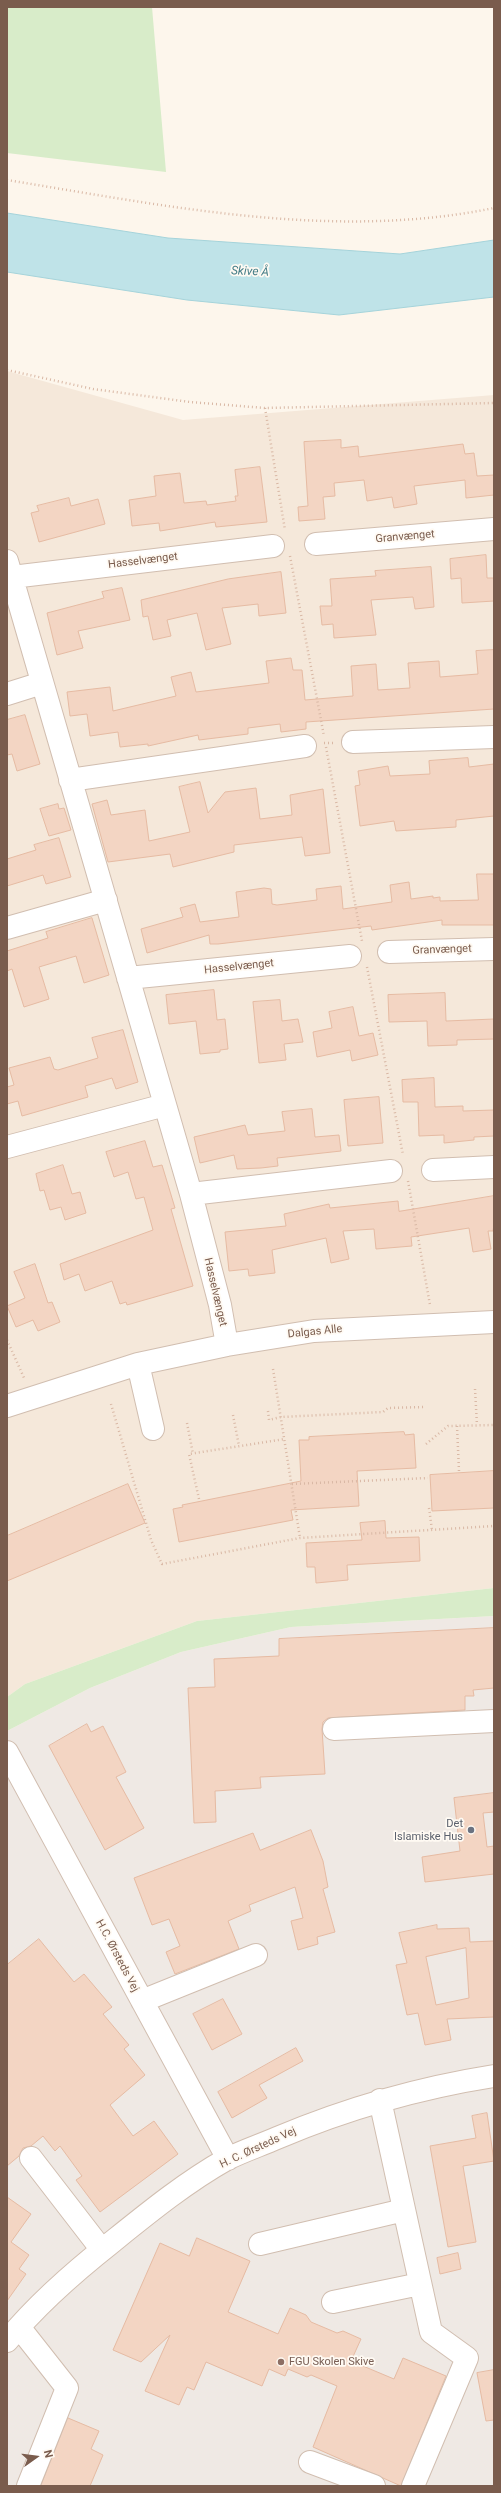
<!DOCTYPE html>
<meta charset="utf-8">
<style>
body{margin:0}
#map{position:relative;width:501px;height:2493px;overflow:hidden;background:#fdf6ec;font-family:Roboto,sans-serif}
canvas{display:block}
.frame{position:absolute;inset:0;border:8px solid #7a5c4d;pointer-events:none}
.north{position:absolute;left:16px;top:2437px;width:40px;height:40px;-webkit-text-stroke:3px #fffaf3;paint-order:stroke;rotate:76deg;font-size:11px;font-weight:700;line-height:16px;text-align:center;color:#7a5c4d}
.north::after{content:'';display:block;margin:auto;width:14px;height:18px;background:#7a5c4d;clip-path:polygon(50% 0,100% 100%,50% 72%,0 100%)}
</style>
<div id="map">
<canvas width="501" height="2493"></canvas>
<div class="frame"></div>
<div class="north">N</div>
</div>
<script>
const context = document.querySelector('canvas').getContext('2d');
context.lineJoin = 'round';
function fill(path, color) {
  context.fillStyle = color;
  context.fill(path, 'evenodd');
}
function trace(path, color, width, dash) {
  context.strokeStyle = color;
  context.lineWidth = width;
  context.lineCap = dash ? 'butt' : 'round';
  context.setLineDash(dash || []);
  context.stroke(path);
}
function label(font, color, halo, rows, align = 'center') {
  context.font = font + ' Roboto,sans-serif';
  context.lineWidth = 3.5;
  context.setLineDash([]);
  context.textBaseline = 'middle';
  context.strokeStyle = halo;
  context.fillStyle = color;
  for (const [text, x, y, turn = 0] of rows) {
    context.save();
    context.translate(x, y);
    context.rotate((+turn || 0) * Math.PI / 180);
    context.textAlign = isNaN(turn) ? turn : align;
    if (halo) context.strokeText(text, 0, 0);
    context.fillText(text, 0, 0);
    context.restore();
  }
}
fill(new Path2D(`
 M 7,371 L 183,420 L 494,395 L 494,1588 L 197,1621 L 25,1684 L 7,1697 Z`), '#f5e8da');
fill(new Path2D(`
 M 494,1616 L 494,2486 L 7,2486 L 7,1731 L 90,1688 L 181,1652 L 291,1627 Z`), '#efe9e4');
fill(new Path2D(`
 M 7,7 L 152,7 L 166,172 L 7,153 Z
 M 494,1588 L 494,1616 L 291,1627 L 181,1652 L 90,1688 L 7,1731 L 7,1697 L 25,1684 L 197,1621 Z`), '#d8ecc9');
const water = new Path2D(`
 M 7,213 L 168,238 L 400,254 L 494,240 L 494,297 L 339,315 L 187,300 L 7,272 Z`);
fill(water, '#bfe3e8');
trace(water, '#a5d3da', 1);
const building = new Path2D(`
 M 341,440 L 341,448 L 358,446 L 359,457 L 463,444 L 465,454 L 474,453 L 477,476 L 494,475 L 494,495 L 466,498 L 465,480 L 414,486 L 417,504 L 394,508 L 392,497 L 367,501 L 364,480 L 334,483 L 335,496 L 323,497 L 325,519 L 299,521 L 298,507 L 308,506 L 304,442 Z
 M 260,467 L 267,522 L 216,527 L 215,522 L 160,531 L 159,523 L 132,526 L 129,500 L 156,496 L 154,476 L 180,473 L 184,503 L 206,501 L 207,505 L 236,501 L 235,496 L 238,496 L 235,470 Z
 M 69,498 L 71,506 L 98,499 L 105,524 L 39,542 L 31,513 L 39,511 L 37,506 Z
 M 486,555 L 487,578 L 494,578 L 494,601 L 462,603 L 461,578 L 451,579 L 450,559 Z
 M 431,567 L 434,607 L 415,609 L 413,597 L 371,600 L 376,635 L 334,638 L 333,624 L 322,625 L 320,606 L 332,606 L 330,579 L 376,576 L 375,571 Z
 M 281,572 L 286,613 L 259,616 L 258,604 L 222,608 L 231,644 L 206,650 L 197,613 L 167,620 L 171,636 L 153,640 L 148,616 L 143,617 L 141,600 L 228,579 Z
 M 122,588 L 130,620 L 78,631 L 83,648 L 57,655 L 47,613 L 104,598 L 102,592 Z
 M 494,650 L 494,709 L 306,722 L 306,729 L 281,732 L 280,724 L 248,728 L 248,734 L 199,740 L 198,735 L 148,746 L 148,744 L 120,747 L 118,732 L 90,736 L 87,714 L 70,716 L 67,692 L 110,687 L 113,711 L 176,696 L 171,677 L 191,672 L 196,692 L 269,683 L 266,661 L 291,658 L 293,670 L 302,670 L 305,700 L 353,696 L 351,666 L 376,664 L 378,690 L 410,688 L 408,663 L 439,661 L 440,677 L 478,674 L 476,651 Z
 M 25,715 L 40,764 L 17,771 L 12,754 L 7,755 L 7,720 Z
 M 468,758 L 469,767 L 494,764 L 494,816 L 456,820 L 456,827 L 396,831 L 394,821 L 360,826 L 355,786 L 360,785 L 358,771 L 388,766 L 390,776 L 430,774 L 429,761 Z
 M 200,782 L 208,813 L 225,792 L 256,788 L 260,819 L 292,815 L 290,795 L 323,789 L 330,853 L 305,856 L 302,837 L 234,845 L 234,852 L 173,867 L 170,854 L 108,862 L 92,804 L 107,800 L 111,815 L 145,810 L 149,841 L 190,832 L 179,787 Z
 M 58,804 L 59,809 L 64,808 L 71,830 L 49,836 L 40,809 Z
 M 59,838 L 71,877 L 46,884 L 43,875 L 7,886 L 7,859 L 36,850 L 34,845 Z
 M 477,874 L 494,874 L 494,925 L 442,925 L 442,920 L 372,930 L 371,926 L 218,944 L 210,944 L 209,935 L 147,953 L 141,929 L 183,917 L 180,908 L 195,904 L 200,922 L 239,917 L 236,892 L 264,888 L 271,889 L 272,904 L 277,905 L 317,900 L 316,889 L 341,886 L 343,909 L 392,902 L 390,885 L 409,882 L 411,899 L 433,896 L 433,898 L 440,897 L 440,901 L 478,900 Z
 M 92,918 L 109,975 L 84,983 L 76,956 L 39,967 L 49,999 L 24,1007 L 12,969 L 7,971 L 7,951 L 48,938 L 46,932 Z
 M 214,990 L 217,1020 L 225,1019 L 228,1049 L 220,1050 L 220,1052 L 200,1054 L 196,1021 L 169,1024 L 166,995 Z
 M 445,993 L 446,1021 L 494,1019 L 494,1039 L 457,1040 L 457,1045 L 428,1046 L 427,1021 L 389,1022 L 388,995 Z
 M 280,1000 L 282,1021 L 298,1019 L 303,1042 L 284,1044 L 286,1060 L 259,1063 L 253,1002 Z
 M 353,1007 L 359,1036 L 373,1033 L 378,1055 L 352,1061 L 350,1050 L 317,1057 L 313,1032 L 332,1028 L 329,1012 Z
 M 123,1030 L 138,1082 L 116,1089 L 112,1078 L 85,1086 L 88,1097 L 22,1116 L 18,1101 L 7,1104 L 7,1087 L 14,1085 L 9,1068 L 50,1057 L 54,1069 L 58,1070 L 98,1058 L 92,1038 Z
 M 434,1078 L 435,1107 L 463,1106 L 463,1111 L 494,1110 L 494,1136 L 474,1137 L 474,1140 L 444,1143 L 444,1135 L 419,1136 L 418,1102 L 403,1102 L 402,1080 Z
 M 379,1097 L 383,1143 L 348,1146 L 344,1100 Z
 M 312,1109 L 315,1137 L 339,1135 L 341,1151 L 277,1158 L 278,1166 L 261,1168 L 237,1169 L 234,1155 L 200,1163 L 194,1137 L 245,1125 L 248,1135 L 285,1131 L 282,1112 Z
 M 145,1141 L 153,1167 L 162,1165 L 175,1208 L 171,1209 L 193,1286 L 127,1305 L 126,1302 L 120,1304 L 112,1281 L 85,1291 L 79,1274 L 64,1280 L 60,1264 L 153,1230 L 144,1197 L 136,1199 L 128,1172 L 114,1177 L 106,1152 Z
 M 63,1165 L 72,1194 L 80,1192 L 86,1213 L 65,1220 L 61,1207 L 50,1210 L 44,1190 L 40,1191 L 36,1174 Z
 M 494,1196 L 494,1225 L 493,1231 L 488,1231 L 491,1249 L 473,1252 L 469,1228 L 411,1237 L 412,1246 L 376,1249 L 374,1229 L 343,1231 L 349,1259 L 331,1263 L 326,1238 L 272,1250 L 275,1273 L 249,1276 L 248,1269 L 229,1271 L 225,1232 L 286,1226 L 284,1214 L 329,1204 L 330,1208 L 398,1201 L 399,1211 Z
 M 35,1264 L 48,1303 L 52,1302 L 60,1322 L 38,1331 L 33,1320 L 16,1327 L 7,1306 L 25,1298 L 14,1272 Z
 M 404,1432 L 405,1435 L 414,1434 L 416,1468 L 357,1471 L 359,1506 L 291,1510 L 293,1520 L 179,1542 L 173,1509 L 183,1507 L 182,1505 L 301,1481 L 299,1440 L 309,1440 L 309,1437 Z
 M 494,1471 L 494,1508 L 432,1511 L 430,1475 Z
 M 128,1484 L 145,1523 L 7,1581 L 7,1536 Z
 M 385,1521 L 386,1538 L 419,1537 L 420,1561 L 347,1565 L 348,1580 L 316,1583 L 315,1567 L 307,1567 L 306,1543 L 362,1540 L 360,1523 Z
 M 494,1628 L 494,1688 L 473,1690 L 474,1696 L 465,1696 L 465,1710 L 328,1718 L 323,1722 L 322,1729 L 325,1774 L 260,1777 L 261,1788 L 215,1791 L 216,1822 L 194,1823 L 188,1688 L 215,1687 L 214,1659 L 279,1656 L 279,1639 Z
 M 87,1724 L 91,1732 L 103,1726 L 126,1772 L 116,1777 L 144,1828 L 105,1850 L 49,1746 Z
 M 494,1793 L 494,1812 L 483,1813 L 487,1847 L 494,1846 L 494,1874 L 425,1882 L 422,1857 L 460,1851 L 454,1798 Z
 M 311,1830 L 323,1861 L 328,1887 L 323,1889 L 335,1932 L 317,1937 L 318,1944 L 298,1950 L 291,1921 L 303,1918 L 295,1887 L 249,1905 L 251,1911 L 228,1921 L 239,1949 L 175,1974 L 166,1952 L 180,1946 L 169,1919 L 152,1925 L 134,1878 L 253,1833 L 260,1850 Z
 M 437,1925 L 437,1929 L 469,1928 L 470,1942 L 494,1941 L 494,2017 L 447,2019 L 451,2040 L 425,2045 L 418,2013 L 407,2015 L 396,1965 L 407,1963 L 399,1933 ZM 466,1948 L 469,1998 L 436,2005 L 426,1957 Z
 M 39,1939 L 74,1982 L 84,1974 L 112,2007 L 103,2014 L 129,2045 L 124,2049 L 145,2075 L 110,2105 L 133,2136 L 154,2121 L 178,2154 L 100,2212 L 76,2180 L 82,2176 L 60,2146 L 55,2151 L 43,2136 L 31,2146 L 23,2148 L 19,2156 L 7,2166 L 7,1965 Z
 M 223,1999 L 242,2034 L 212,2050 L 193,2014 Z
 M 296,2048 L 303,2061 L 259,2085 L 267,2098 L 232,2118 L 218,2092 Z
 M 487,2113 L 494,2161 L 463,2166 L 476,2242 L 448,2247 L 430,2146 L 476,2138 L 472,2116 Z
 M 7,2197 L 31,2214 L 11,2242 L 29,2255 L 19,2269 L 26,2274 L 7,2301 Z
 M 197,2238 L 250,2261 L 228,2312 L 278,2334 L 290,2308 L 306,2315 L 311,2322 L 337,2333 L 343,2331 L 361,2339 L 351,2361 L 394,2379 L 403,2358 L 446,2376 L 401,2486 L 313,2447 L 337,2386 L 311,2375 L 307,2377 L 288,2369 L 285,2376 L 269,2369 L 262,2386 L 206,2362 L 194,2390 L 187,2387 L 179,2405 L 145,2391 L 170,2335 L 141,2362 L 113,2350 L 160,2243 L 189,2256 Z
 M 458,2253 L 461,2269 L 440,2274 L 437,2258 Z
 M 494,2370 L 494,2420 L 486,2421 L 477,2373 Z
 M 68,2418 L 99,2431 L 91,2449 L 103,2455 L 90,2486 L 41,2486 Z`);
fill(building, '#f3d5c3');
trace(building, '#e6bba3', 1);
const minor = new Path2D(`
 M 316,544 L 494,529
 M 7,561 L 191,1194 L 220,1305 L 227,1345
 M 12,577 L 273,546
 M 7,694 L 42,683
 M 353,742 L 494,737
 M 70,780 L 305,746
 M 7,928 L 106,900
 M 389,952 L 494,949
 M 128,978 L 350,956
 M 7,1147 L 165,1105
 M 433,1170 L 494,1167
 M 191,1194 L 391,1171
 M 138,1364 L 153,1429
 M 7,1406 L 138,1364 L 227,1345 L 314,1331 L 494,1322
 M 334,1729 L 494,1721
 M 7,1752 L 228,2159
 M 142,2001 L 256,1955
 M 380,2100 L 431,2332 L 467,2358 L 413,2486
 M 31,2158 L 102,2250
 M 260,2244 L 404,2210
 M 333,2302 L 420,2284
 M 19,2327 L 67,2388 L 28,2486
 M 7,2341 C 37,2304 74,2272 112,2242 C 148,2213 186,2182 227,2159 C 243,2151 261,2145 277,2138 C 348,2108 418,2088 494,2076
 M 310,2462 L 374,2486`);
trace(minor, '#d1beb0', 24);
trace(new Path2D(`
 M 7,180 C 167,206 333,241 494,208
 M 7,370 L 93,389 L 190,402 L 265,408 L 494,403
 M 265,408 L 285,530
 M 290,556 L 324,736
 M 324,743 L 335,743
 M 326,747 L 362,941
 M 367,967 L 403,1155
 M 408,1181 L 430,1305
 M 7,1340 L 25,1380
 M 273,1369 L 300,1538
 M 475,1389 L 477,1425
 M 111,1404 L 151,1540 L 162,1564 L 300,1538 L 494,1526
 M 268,1411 L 269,1420 L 281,1417 L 383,1412 L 388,1408 L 424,1407
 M 233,1415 L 239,1446
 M 187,1423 L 193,1454
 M 457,1426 L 459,1471
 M 426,1444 L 448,1426 L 494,1425
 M 292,1484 L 428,1478
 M 199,1499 L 189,1454 L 285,1439
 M 429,1508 L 432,1530`), '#d9b8a5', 2.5, [1, 3]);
trace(minor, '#fff', 22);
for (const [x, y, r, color] of [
 [471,1830,4,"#6b7280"],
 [281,2362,4,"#8d6e63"]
]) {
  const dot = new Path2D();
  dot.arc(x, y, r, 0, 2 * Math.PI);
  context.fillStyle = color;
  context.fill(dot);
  trace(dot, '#fffaf3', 1.5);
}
label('11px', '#7a5c4d', '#fffaf3', [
 ["Granvænget",405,537,-5],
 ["Hasselvænget",143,561,-7],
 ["Granvænget",442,950,-2],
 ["Hasselvænget",239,967,-6],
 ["Hasselvænget",215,1292,77],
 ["Dalgas Alle",315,1332,-6],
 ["H.C. Ørsteds Vej",117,1956,62],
 ["H. C. Ørsteds Vej",258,2148,-25]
]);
label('11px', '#5b616d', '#fffaf3', [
 ["Det",463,1824],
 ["Islamiske Hus",463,1837]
], 'right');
label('11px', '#785e54', '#fffaf3', [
 ["FGU Skolen Skive",289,2362]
], 'left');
label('italic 12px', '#437c86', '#fffaf3', [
 ["Skive Å",250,272,2]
]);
</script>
